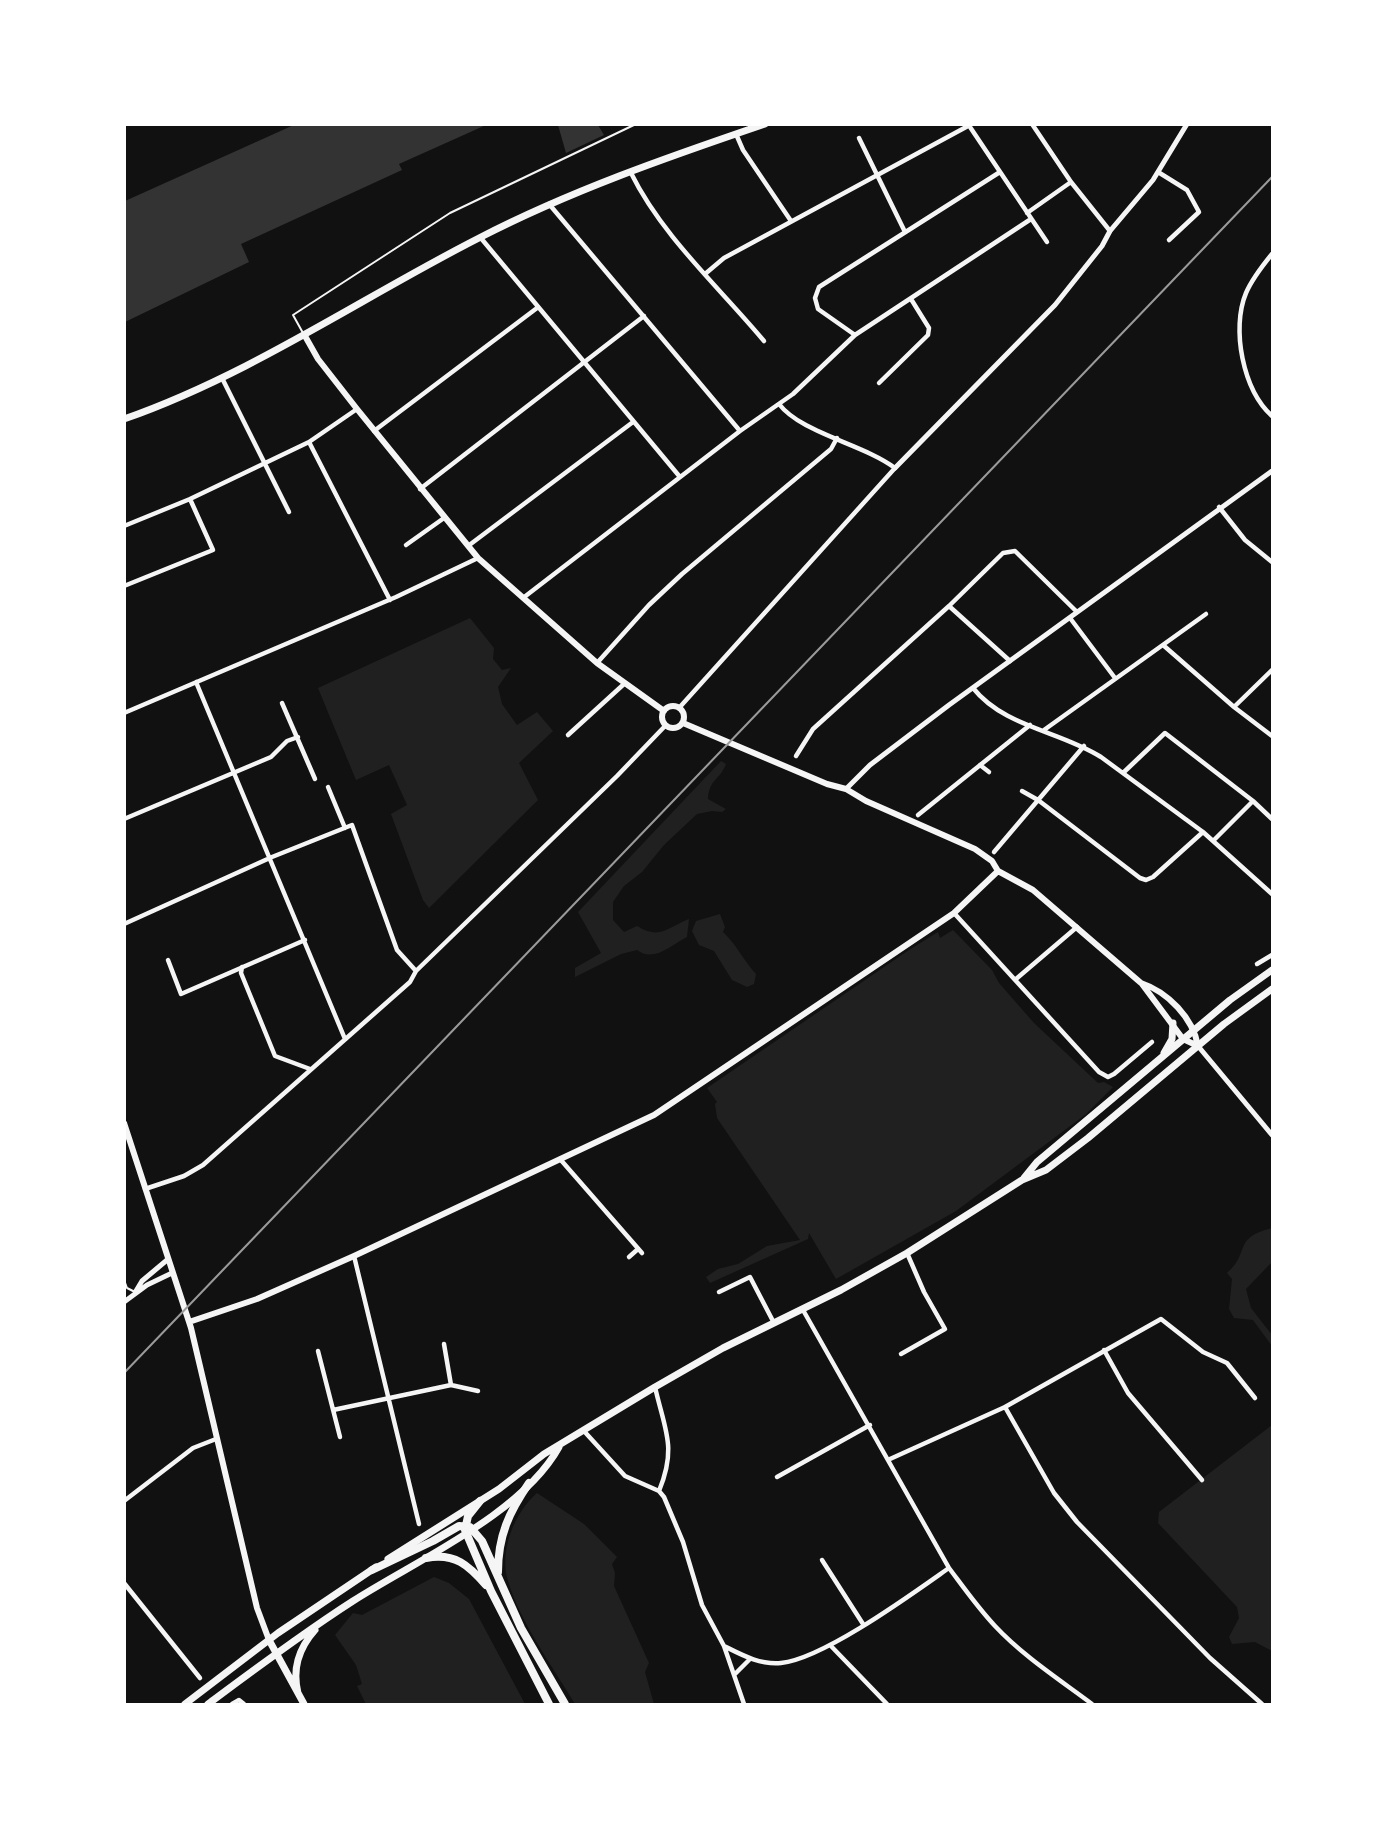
<!DOCTYPE html>
<style>
body{margin:0}
#map{position:relative;width:1397px;height:1829px;overflow:hidden;background:#111;font-family:Ubuntu,sans-serif}
canvas{display:block}
.frame{position:absolute;inset:0;border:126px solid #fff;pointer-events:none}
</style>
<div id="map">
<canvas width="1397" height="1829"></canvas>
<div class="frame"></div>
</div>
<script>
const context = document.querySelector('canvas').getContext('2d');
context.lineJoin = 'round';
function fill(path, color) {
  context.fillStyle = color;
  context.fill(path, 'evenodd');
}
function trace(path, color, width, dash) {
  context.strokeStyle = color;
  context.lineWidth = width;
  context.lineCap = dash ? 'butt' : 'round';
  context.setLineDash(dash || []);
  context.stroke(path);
}
fill(new Path2D(`
 M 470,618 L 494,648 L 493,659 L 502,670 L 511,668 L 498,687 L 502,704 L 517,725 L 537,712 L 553,731 L 519,763 L 538,800 L 429,908 L 423,900 L 391,814 L 407,805 L 389,765 L 356,780 L 318,688 Z
 M 721,761 L 726,764 C 720,780 709,779 708,799 L 726,809 L 722,812 L 712,811 L 697,814 L 664,845 L 642,872 L 624,886 L 613,902 L 613,920 L 624,932 L 637,926 C 660,940 666,928 689,919 L 687,937 C 671,945 654,963 637,950 L 621,954 L 575,977 L 575,968 L 601,953 L 578,912 Z
 M 720,914 L 725,927 L 723,932 C 737,945 743,960 756,974 L 754,984 L 747,987 L 732,980 L 714,951 L 699,945 L 692,931 L 696,921 Z
 M 953,930 L 992,970 L 999,983 L 1034,1023 L 1098,1083 L 1104,1082 L 1113,1087 L 1085,1115 L 956,1211 L 836,1279 L 809,1233 L 808,1239 L 710,1283 L 706,1277 L 718,1269 L 738,1264 L 767,1246 L 800,1240 L 717,1118 L 715,1104 L 717,1102 L 707,1088 L 909,950 L 938,932 L 940,938 Z
 M 1272,1228 L 1272,1262 L 1246,1289 L 1251,1308 L 1272,1335 L 1272,1346 L 1253,1320 L 1234,1318 L 1229,1309 L 1232,1279 L 1227,1273 C 1251,1252 1232,1238 1272,1228 Z
 M 1272,1425 L 1272,1651 L 1255,1642 L 1232,1644 L 1229,1637 L 1239,1618 L 1237,1607 L 1158,1523 L 1159,1512 Z
 M 537,1493 L 584,1524 L 617,1557 L 612,1564 L 615,1573 L 614,1586 L 649,1663 L 645,1672 L 654,1704 L 575,1704 C 553,1667 520,1622 508,1581 C 499,1551 514,1513 537,1493 Z
 M 434,1577 L 449,1583 L 469,1599 L 525,1704 L 366,1704 L 357,1686 L 362,1684 L 356,1665 L 335,1635 L 353,1613 L 362,1615 Z`), '#202020');
fill(new Path2D(`
 M 296,124 L 486,125 L 399,164 L 402,170 L 241,244 L 249,262 L 125,322 L 125,201 Z
 M 558,125 L 598,125 L 604,135 L 566,153 Z`), '#333');
trace(new Path2D(`
 M 303,333 L 293,315 L 450,213 L 636,124
 M 124,1280 L 127,1288 L 135,1292`), '#f5f5f5', 2);
trace(new Path2D(`
 M 968,124 L 1047,242
 M 1032,124 L 1071,182 L 1110,231
 M 736,134 L 743,150 L 791,221
 M 859,138 L 905,232
 M 1158,172 L 1187,190 L 1199,212 L 1169,240
 M 631,173 C 662,236 719,287 764,341
 M 549,204 L 740,431
 M 1027,213 L 1071,182
 M 480,237 L 680,477
 M 1272,254 C 1263,265 1252,279 1246,293 C 1231,329 1243,390 1272,416
 M 705,274 L 724,258 L 968,126
 M 855,335 L 818,309 L 815,298 L 819,287 L 1000,172
 M 222,378 L 289,512
 M 879,383 L 928,335 L 929,328 L 911,299
 M 374,431 L 537,308
 M 309,442 L 390,600
 M 420,489 L 644,316
 M 1219,507 L 1245,540 L 1272,562
 M 124,526 L 190,499 L 309,442 L 357,409
 M 406,545 L 444,518
 M 468,546 L 633,422
 M 124,586 L 213,550 L 190,499
 M 523,598 L 740,431 L 793,394 L 855,335 L 1031,219
 M 1070,618 L 1115,678
 M 1163,645 L 1234,707 L 1272,736
 M 1010,661 L 949,606 L 1003,553 L 1015,551 L 1077,612
 M 597,663 L 649,605 L 682,574 L 831,449 L 837,438
 M 196,682 L 345,1039
 M 973,688 C 1004,727 1060,731 1101,757 L 1203,832 L 1272,894
 M 282,703 L 315,779
 M 1234,707 L 1272,670
 M 679,708 L 895,468 C 863,444 801,433 779,404
 M 124,713 L 396,597 L 478,558
 M 1044,730 L 1206,614
 M 568,735 L 624,684
 M 796,756 L 813,729 L 949,606
 M 980,765 L 989,772
 M 1124,772 L 1165,733 L 1253,801 L 1272,819
 M 328,787 L 345,828
 M 1022,791 L 1038,800 L 1140,878 L 1146,880 L 1153,877 L 1203,832
 M 918,815 L 1030,725
 M 124,819 L 271,757 L 287,741 L 298,737
 M 1213,841 L 1253,801
 M 994,852 L 1084,746
 M 954,913 L 1099,1072 L 1108,1077 L 1114,1074 L 1152,1042
 M 124,924 L 272,857 L 352,825 L 397,950 L 416,971
 M 168,960 L 181,994 L 305,940
 M 1257,964 L 1272,955
 M 242,967 L 241,973 L 275,1056 L 310,1069
 M 1016,979 L 1077,927
 M 560,1159 L 642,1253
 M 145,1189 L 184,1176 L 203,1165 L 410,982 L 416,971 L 617,776 L 666,725
 M 354,1256 L 419,1524
 M 629,1257 L 638,1249
 M 719,1292 L 750,1277 L 774,1323
 M 803,1310 L 949,1568 C 964,1588 978,1608 995,1626 C 1023,1656 1060,1680 1092,1704
 M 444,1344 L 451,1385
 M 1104,1350 L 1128,1393 L 1202,1480
 M 318,1351 L 340,1437
 M 901,1354 L 945,1329 L 924,1292 L 907,1253
 M 655,1387 C 665,1431 677,1447 659,1491
 M 1005,1407 L 1054,1493 L 1077,1522 L 1210,1658 L 1262,1704
 M 333,1410 L 451,1385 L 478,1391
 M 583,1430 L 625,1476 L 659,1491 L 664,1497 L 683,1542 L 702,1605 L 724,1646 L 744,1704
 M 890,1459 L 1005,1407 L 1161,1319 L 1203,1352 L 1227,1363 L 1255,1398
 M 777,1477 L 870,1425
 M 124,1501 L 193,1448 L 216,1439
 M 822,1560 L 863,1624
 M 124,1583 L 200,1678
 M 830,1645 L 887,1704
 M 724,1646 C 742,1655 760,1665 781,1663 C 823,1659 912,1594 949,1568
 M 735,1674 L 750,1659
 M 232,1704 L 239,1700 L 244,1704`), '#f5f5f5', 4.5);
trace(new Path2D(`
 M 895,468 L 1055,305 L 1102,246 L 1110,231 L 1153,180 L 1187,124
 M 846,789 L 870,765 L 949,705 L 1272,471
 M 1198,1046 L 1272,1135
 M 136,1291 L 142,1281 L 167,1260
 M 124,1302 L 147,1285 L 172,1273`), '#f5f5f5', 5);
trace(new Path2D(`
 M 305,336 L 318,359 L 357,409 L 478,558 L 597,663 L 664,711
 M662 717a11 11 0 1 1 22 0a11 11 0 1 1-22 0Z
 M 683,723 L 827,784 L 846,789 L 866,801 L 975,849 L 992,861 L 998,871 L 1033,890 L 1141,983 C 1168,992 1193,1018 1198,1046
 M 1142,984 L 1183,1039 L 1198,1046
 M 124,1123 L 191,1328 L 257,1608 L 269,1640
 M 189,1322 L 257,1299 L 354,1256 L 654,1115 L 954,913 L 998,871`), '#f5f5f5', 6);
trace(new Path2D(`
 M 124,419 C 250,375 361,298 479,238 C 570,191 668,157 765,124
 M 1164,1053 L 1172,1039 L 1173,1023
 M 1024,1178 L 1037,1162 L 1230,1000 L 1272,970
 M 388,1559 L 499,1489 L 544,1454 L 655,1387 L 723,1348 L 841,1290 L 907,1253 L 1022,1180 L 1046,1170 L 1088,1138 L 1224,1024 L 1272,989
 M 269,1640 L 304,1704
 M 298,1693 C 292,1669 298,1649 315,1630
 M 185,1704 L 278,1633 L 376,1567
 M 208,1704 C 255,1669 303,1633 353,1601 C 417,1560 522,1514 559,1447`), '#f5f5f5', 7);
trace(new Path2D(`
 M 480,1501 L 468,1516 L 465,1530 L 491,1591 L 549,1704
 M 426,1558 C 455,1552 469,1566 486,1585
 M 372,1570 L 433,1541 L 459,1526 L 470,1527 L 482,1541 L 521,1628 L 565,1704
 M 498,1572 C 498,1536 509,1512 529,1483`), '#f5f5f5', 8);
trace(new Path2D(`
 M 124,1373 L 1272,177`), '#9a9a9a', 2);
</script>
